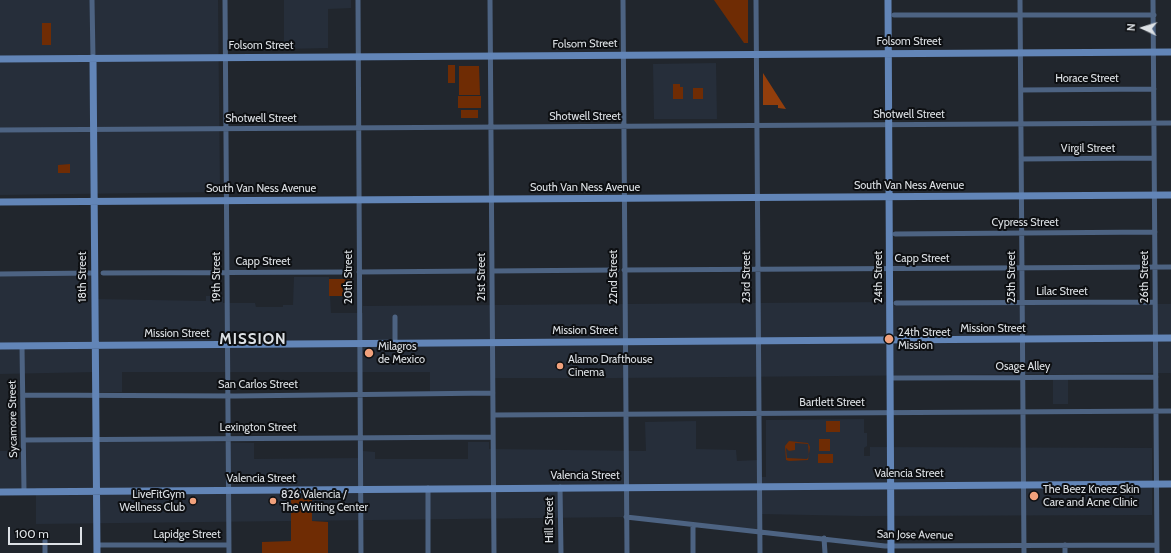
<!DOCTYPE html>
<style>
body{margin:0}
#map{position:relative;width:1171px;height:553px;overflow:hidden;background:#21262d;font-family:Cabin,sans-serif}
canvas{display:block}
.north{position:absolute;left:1123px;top:8px;width:40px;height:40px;-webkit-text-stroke:3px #0d0f12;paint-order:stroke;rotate:274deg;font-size:11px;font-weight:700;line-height:16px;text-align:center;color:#dde1e5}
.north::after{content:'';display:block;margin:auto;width:14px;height:18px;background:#dde1e5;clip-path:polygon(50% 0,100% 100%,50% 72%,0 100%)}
.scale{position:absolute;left:8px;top:527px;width:74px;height:18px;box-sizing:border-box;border:2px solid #dde1e5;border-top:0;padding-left:5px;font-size:12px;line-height:14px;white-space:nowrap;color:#dde1e5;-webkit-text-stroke:3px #0d0f12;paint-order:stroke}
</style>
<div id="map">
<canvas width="1171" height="553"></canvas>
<div class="north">N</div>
<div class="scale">100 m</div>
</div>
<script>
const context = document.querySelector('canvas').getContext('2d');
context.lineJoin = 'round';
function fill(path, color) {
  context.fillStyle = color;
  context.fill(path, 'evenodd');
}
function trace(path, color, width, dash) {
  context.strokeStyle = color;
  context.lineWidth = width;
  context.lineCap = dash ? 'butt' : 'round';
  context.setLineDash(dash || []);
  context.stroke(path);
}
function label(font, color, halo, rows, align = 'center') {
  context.font = font + ' Cabin,sans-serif';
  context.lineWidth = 4;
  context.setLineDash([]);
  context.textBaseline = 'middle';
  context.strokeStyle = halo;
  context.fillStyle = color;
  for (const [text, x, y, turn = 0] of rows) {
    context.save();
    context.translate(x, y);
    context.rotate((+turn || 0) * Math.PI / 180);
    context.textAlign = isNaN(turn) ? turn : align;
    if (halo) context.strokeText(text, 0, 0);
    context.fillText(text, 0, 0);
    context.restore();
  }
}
fill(new Path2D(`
 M 0,0 L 218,0 L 220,192 L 0,195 Z
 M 284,0 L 351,0 L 351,8 L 328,9 L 328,48 L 284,49 Z
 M 716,63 L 717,119 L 654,119 L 653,64 Z
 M 0,274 L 93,274 L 94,299 L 206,301 L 206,296 L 223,296 L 223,303 L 255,303 L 256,307 L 283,307 L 283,305 L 293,305 L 294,277 L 329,277 L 331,313 L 363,313 L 363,306 L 366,306 L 886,302 L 887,304 L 1171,304 L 1171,373 L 617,378 L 492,378 L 491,391 L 430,391 L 430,372 L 122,372 L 122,392 L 97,392 L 97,372 L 0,374 Z
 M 1053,378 L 1068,378 L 1068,404 L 1053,404 Z
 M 864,419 L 864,433 L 867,433 L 867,446 L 864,448 L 864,456 L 870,456 L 870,447 L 1152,448 L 1152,515 L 861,516 L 760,514 L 759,532 L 626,517 L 36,524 L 36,488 L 0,488 L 0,451 L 24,451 L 24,440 L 96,439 L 254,443 L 254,459 L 363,458 L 363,451 L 375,452 L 375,459 L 468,459 L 468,442 L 489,442 L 489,449 L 646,451 L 645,422 L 696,421 L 696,449 L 736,450 L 737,461 L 758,460 L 759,477 L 766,477 L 766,420 Z`), '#262e3a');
fill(new Path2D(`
 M 714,0 L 748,0 L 748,43 L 744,43 Z
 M 42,23 L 51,23 L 51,45 L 42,45 Z
 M 448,65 L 455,65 L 455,83 L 448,83 Z
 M 459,66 L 479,66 L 480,95 L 459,95 Z
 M 673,84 L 680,84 L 680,87 L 683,87 L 683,99 L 673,99 Z
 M 693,88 L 703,88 L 703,99 L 693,99 Z
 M 458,96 L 481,96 L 481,108 L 458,108 Z
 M 461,110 L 478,110 L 478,118 L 461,118 Z
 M 70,164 L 70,173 L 58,173 L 58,165 Z
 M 329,279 L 352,279 L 352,296 L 329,296 Z
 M 826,421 L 840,421 L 840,432 L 826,432 Z
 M 819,439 L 830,439 L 830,451 L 819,451 Z
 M 789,441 L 808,443 L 810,447 L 808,460 L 789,461 L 786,460 L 785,446 ZM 795,443 L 808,444 L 809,456 L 807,459 L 787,458 L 786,448 L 789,451 L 795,450 Z
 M 818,454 L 833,454 L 833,463 L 818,463 Z
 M 312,498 L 312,521 L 328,522 L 328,553 L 262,553 L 262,542 L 291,541 L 291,499 Z`), '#6f2c04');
fill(new Path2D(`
 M 763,73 L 786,109 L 778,108 L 778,105 L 763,105 Z`), '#923e0c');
trace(new Path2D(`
 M 92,0 L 93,58
 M 225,0 L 229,553
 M 358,0 L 361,553
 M 490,0 L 494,553
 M 623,0 L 627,553
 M 756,0 L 760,553
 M 1020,0 L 1024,553
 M 1153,0 L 1157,553
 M 894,15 L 1154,15
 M 1021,90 L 1154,89
 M 0,130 L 1171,123
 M 1021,159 L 1154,158
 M 895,234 L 1155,232
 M 624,270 L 1171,267
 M 492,271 L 617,270
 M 359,272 L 483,271
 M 103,273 L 350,272
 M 0,274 L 94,273
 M 896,303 L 1155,302
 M 395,343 L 395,317
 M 22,346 L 24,491
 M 890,378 L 1156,377
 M 23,395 L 235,396 L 493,393
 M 493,415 L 1171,411
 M 24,440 L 493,437
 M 560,487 L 561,553
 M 428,488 L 428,553
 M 626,517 L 885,546 L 1157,545
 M 693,525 L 693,553
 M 824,538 L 825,553
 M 45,541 L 45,553
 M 97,545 L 229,545
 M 1065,545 L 1065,553`), '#4d6382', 5);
trace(new Path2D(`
 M 888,0 L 891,553
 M 93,58 L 97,553
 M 0,59 L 1171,52
 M 0,202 L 1171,195
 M 0,346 L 1171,338
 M 0,492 L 1171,484`), '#6285b7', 7);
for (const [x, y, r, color] of [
 [889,339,5,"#f1a17c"],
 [369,353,5,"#f1a17c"],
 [560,366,4,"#f1a17c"],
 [1034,496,5,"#f1a17c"],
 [193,501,4,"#f1a17c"],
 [273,501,4,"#f1a17c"]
]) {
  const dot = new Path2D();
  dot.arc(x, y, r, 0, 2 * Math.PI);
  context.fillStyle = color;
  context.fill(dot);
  trace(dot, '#0d0f12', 1.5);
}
label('11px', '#dde1e5', '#0d0f12', [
 ["Folsom Street",909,42],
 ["Folsom Street",585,44,-1],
 ["Folsom Street",261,46],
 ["Horace Street",1087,79],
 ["Shotwell Street",909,115],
 ["Shotwell Street",585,117],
 ["Shotwell Street",261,119],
 ["Virgil Street",1088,149],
 ["South Van Ness Avenue",909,186],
 ["South Van Ness Avenue",585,188],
 ["South Van Ness Avenue",261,189],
 ["Cypress Street",1025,223],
 ["Capp Street",922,259],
 ["Capp Street",263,262],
 ["18th Street",83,277,-90],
 ["19th Street",217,277,-90],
 ["20th Street",349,277,-90],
 ["21st Street",482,277,-90],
 ["22nd Street",614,277,-90],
 ["23rd Street",747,277,-90],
 ["24th Street",879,277,-90],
 ["25th Street",1012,277,-90],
 ["26th Street",1145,277,-90],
 ["Lilac Street",1062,292],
 ["Mission Street",993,329],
 ["Mission Street",585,331],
 ["Mission Street",177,334],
 ["Osage Alley",1023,367],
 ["San Carlos Street",258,385],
 ["Bartlett Street",832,403],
 ["Sycamore Street",13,419,-91],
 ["Lexington Street",258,428],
 ["Valencia Street",909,474],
 ["Valencia Street",585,476],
 ["Valencia Street",261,479],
 ["Hill Street",550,520,-90],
 ["Lapidge Street",187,535],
 ["San Jose Avenue",915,535,1]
]);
label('11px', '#dde1e5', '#0d0f12', [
 ["24th Street",898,333],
 ["Mission",898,346],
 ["Milagros",378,347],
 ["de Mexico",378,360],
 ["Alamo Drafthouse",568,360],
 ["Cinema",568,373],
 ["The Beez Kneez Skin",1043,490],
 ["Care and Acne Clinic",1043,503],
 ["LiveFitGym",185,495,"right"],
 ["Wellness Club",185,508,"right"],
 ["826 Valencia /",281,495],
 ["The Writing Center",281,508]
], 'left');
context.letterSpacing = '1px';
label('bold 15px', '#dde1e5', '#0d0f12', [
 ["MISSION",253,340]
]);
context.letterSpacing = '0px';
</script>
